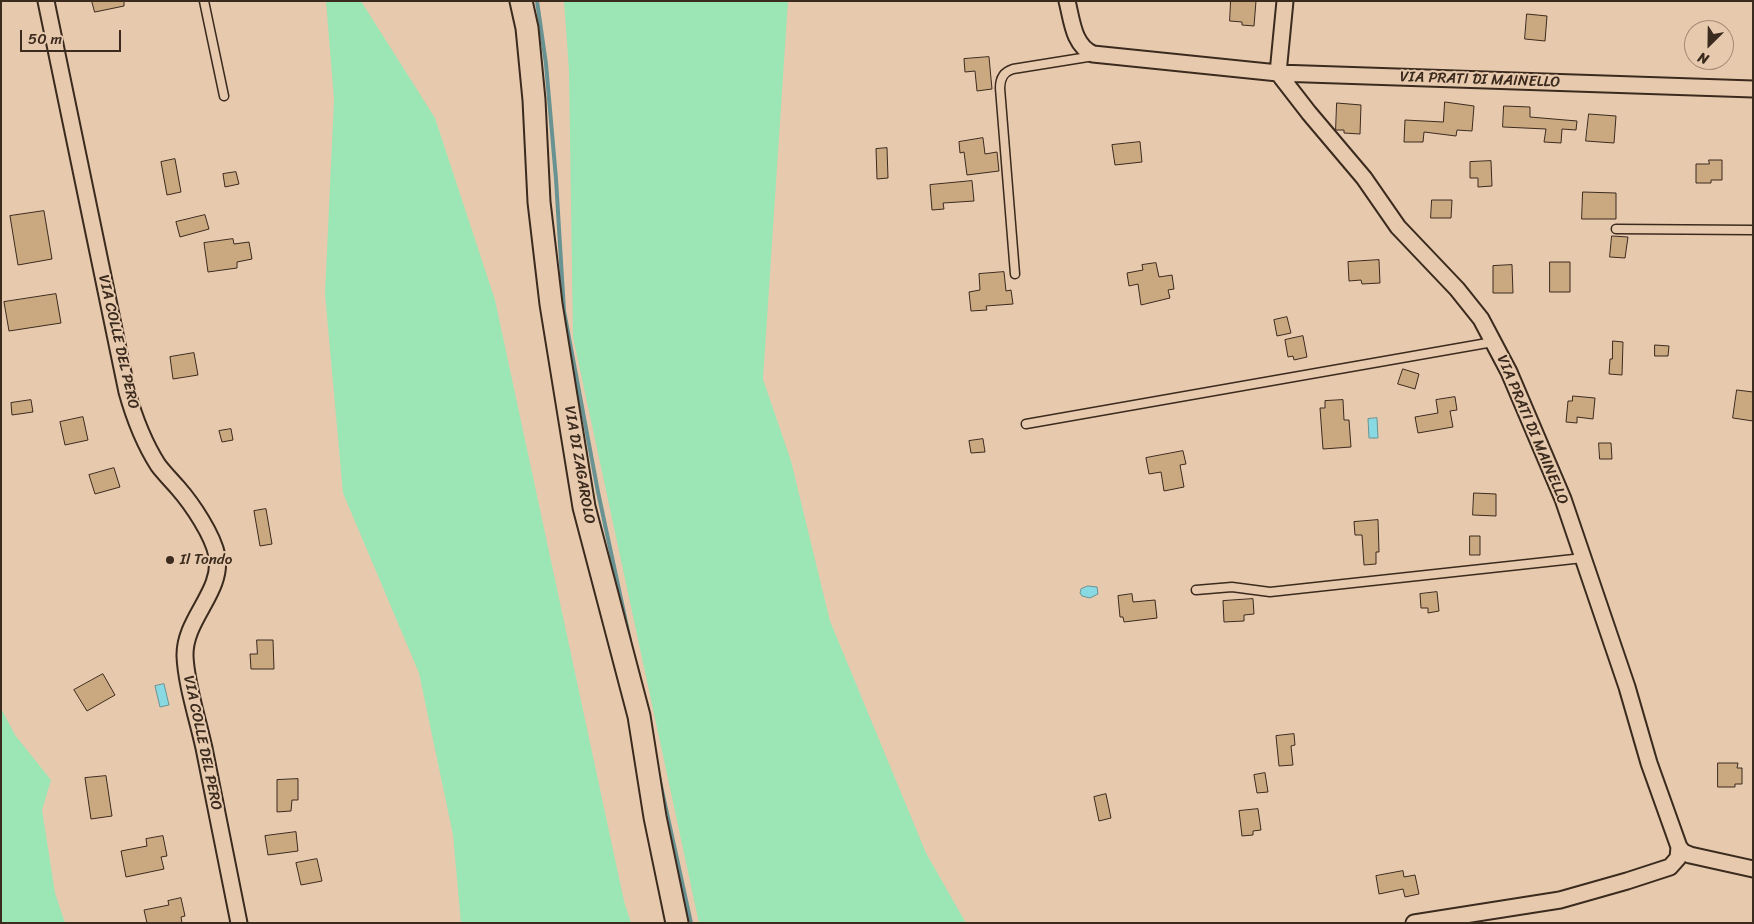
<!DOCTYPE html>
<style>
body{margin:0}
#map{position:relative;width:1754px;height:924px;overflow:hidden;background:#e7caae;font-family:Sriracha,sans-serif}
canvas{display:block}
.frame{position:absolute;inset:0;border:2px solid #3b2a1e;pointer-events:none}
.north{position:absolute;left:1684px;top:20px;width:50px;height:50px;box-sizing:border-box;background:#e7caae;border:1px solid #a28a74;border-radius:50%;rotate:203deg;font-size:14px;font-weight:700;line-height:20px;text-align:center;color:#3b2a1e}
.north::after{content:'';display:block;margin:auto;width:18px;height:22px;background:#3b2a1e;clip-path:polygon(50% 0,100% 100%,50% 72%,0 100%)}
.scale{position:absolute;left:20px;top:30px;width:101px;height:22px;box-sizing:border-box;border:2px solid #3b2a1e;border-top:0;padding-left:6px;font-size:15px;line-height:18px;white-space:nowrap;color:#3b2a1e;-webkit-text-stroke:4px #e7caae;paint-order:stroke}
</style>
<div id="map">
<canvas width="1754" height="924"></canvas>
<div class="frame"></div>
<div class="north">N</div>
<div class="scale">50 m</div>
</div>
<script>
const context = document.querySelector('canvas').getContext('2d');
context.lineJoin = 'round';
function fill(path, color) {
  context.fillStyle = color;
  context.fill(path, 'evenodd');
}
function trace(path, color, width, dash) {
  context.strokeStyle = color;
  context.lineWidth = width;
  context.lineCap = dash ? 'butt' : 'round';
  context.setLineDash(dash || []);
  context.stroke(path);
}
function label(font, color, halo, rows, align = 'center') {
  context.font = font + ' Sriracha,sans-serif';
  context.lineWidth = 4;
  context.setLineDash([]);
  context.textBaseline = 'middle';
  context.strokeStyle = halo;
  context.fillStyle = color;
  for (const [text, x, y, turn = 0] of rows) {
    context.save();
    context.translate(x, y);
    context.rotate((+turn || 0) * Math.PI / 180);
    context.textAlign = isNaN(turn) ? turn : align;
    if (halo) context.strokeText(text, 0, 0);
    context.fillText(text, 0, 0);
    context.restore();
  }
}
fill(new Path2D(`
 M 326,1 L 361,1 L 435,118 L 495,300 L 624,901 L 631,923 L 461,923 L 453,835 L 419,673 L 343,493 L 325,294 L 334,99 Z
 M 564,1 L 788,1 L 763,379 L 791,461 L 830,621 L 926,853 L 966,923 L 699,923 L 573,337 L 569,70 Z
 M 1,708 L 15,735 L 51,780 L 42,810 L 55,893 L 65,923 L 1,923 Z`), '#9ce5b4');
const water = new Path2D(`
 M 1377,418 L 1378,438 L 1369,438 L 1368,419 Z
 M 1088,586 L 1097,587 L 1098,594 L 1090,598 L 1082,596 L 1080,593 L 1081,589 Z
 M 164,684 L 169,705 L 160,707 L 155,686 Z`);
fill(water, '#88d9e1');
trace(water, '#699393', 1);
trace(new Path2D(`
 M 537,1 L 546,64 L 556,179 L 564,311 L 598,492 L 630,641
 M 659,777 L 691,923`), '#699393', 4);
const building = new Path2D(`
 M 92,1 L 124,1 L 124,6 L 95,12 Z
 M 1231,1 L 1256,1 L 1254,26 L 1242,25 L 1242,22 L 1230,21 Z
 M 1527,14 L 1547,16 L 1545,41 L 1525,39 Z
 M 989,57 L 992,89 L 977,91 L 975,71 L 965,72 L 964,59 Z
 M 1445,102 L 1474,106 L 1472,131 L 1457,130 L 1456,136 L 1424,132 L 1423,142 L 1404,142 L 1405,120 L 1443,122 Z
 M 1337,103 L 1361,105 L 1360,134 L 1344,133 L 1344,130 L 1336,130 Z
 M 1504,106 L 1530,107 L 1530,117 L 1577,121 L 1576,130 L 1562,129 L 1561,143 L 1544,142 L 1546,129 L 1503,127 Z
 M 1589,114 L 1616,116 L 1614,143 L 1586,141 Z
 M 983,138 L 985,154 L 997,152 L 999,171 L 967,175 L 964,152 L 960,153 L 959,142 Z
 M 1140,142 L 1142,162 L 1115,165 L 1112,145 Z
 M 887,148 L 888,178 L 877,179 L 876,149 Z
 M 175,159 L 181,192 L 167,195 L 161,162 Z
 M 1709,160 L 1722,160 L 1722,180 L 1711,180 L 1711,183 L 1696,183 L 1696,164 L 1709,164 Z
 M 1491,161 L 1492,186 L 1478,187 L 1478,178 L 1470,178 L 1470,162 Z
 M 236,172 L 239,184 L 225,187 L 223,174 Z
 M 972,181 L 974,201 L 943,203 L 944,209 L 932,210 L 930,185 Z
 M 1583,192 L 1616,193 L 1616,219 L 1582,219 Z
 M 1432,200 L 1452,200 L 1451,218 L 1431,218 Z
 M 44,211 L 52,259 L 18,265 L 10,216 Z
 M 205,215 L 209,229 L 180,237 L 176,222 Z
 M 1612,236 L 1628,237 L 1625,258 L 1610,257 Z
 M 233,239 L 234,244 L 249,242 L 252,259 L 237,262 L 237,268 L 208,272 L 204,243 Z
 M 1379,260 L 1380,283 L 1362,284 L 1361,280 L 1349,281 L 1348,262 Z
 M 1550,262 L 1570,262 L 1570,292 L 1550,292 Z
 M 1156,263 L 1159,277 L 1172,275 L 1174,289 L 1168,290 L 1170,298 L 1141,305 L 1138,284 L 1129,286 L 1127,273 L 1143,270 L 1142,265 Z
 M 1512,265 L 1513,293 L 1493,293 L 1493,266 Z
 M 1004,272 L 1006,291 L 1011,290 L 1013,304 L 986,306 L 987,310 L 971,311 L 969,292 L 980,290 L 979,274 Z
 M 56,294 L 61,323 L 9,331 L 4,302 Z
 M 1287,317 L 1291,333 L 1277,336 L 1274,320 Z
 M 1303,336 L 1307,357 L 1294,360 L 1293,356 L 1288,357 L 1285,340 Z
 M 1613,341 L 1623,342 L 1622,375 L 1609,374 L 1610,359 L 1612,359 Z
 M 1655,345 L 1669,346 L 1668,356 L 1655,356 Z
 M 194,353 L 198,375 L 173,379 L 170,357 Z
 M 1403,369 L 1419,374 L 1415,389 L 1398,384 Z
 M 1737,390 L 1753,392 L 1753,421 L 1733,418 Z
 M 1573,396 L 1595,398 L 1593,419 L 1577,417 L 1577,423 L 1566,422 L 1568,401 L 1572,401 Z
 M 1455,397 L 1457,410 L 1450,411 L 1453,427 L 1418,433 L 1415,417 L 1438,413 L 1436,400 Z
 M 31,400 L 33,412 L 12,415 L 11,403 Z
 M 1343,400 L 1344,420 L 1349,420 L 1351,447 L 1323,449 L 1320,408 L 1325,408 L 1325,401 Z
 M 83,417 L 88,440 L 65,445 L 60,422 Z
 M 231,429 L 233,440 L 222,442 L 219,431 Z
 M 983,439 L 985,452 L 971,453 L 969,441 Z
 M 1599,443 L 1611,443 L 1612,459 L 1600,459 Z
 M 1183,451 L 1186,464 L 1180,465 L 1184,487 L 1164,491 L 1161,472 L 1149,474 L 1146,458 Z
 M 114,468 L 120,487 L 95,494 L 89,475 Z
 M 1474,493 L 1496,494 L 1496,516 L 1473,515 Z
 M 266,509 L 272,544 L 260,546 L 254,511 Z
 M 1378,520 L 1379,552 L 1376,552 L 1376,564 L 1364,565 L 1362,535 L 1355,535 L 1354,522 Z
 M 1470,536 L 1480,536 L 1480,555 L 1470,555 Z
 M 1437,592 L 1439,611 L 1428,613 L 1428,608 L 1421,608 L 1420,594 Z
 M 1132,594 L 1133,602 L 1155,600 L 1157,618 L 1124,622 L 1123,617 L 1120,617 L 1118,596 Z
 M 1253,599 L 1254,614 L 1244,615 L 1244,621 L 1224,622 L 1223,601 Z
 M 257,640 L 273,640 L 274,669 L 251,669 L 250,654 L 257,654 Z
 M 103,674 L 115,695 L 87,711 L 74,690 Z
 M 1294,734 L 1295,745 L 1291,746 L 1293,765 L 1279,766 L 1276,736 Z
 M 1718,763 L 1738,763 L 1737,768 L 1742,768 L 1742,784 L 1735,784 L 1735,787 L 1718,787 Z
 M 1265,773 L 1268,792 L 1257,793 L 1254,775 Z
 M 106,776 L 112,816 L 91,819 L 85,778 Z
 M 298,779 L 298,800 L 292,800 L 291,811 L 277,812 L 277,780 Z
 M 1106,794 L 1111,818 L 1099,821 L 1094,797 Z
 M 1258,809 L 1261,830 L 1253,831 L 1253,835 L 1242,836 L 1239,811 Z
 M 296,832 L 298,851 L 268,855 L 265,836 Z
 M 163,836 L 167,856 L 161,857 L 164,869 L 126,877 L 121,851 L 147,846 L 146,839 Z
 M 317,859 L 322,881 L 301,885 L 296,863 Z
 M 1403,871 L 1404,877 L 1415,875 L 1419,894 L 1405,897 L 1403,889 L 1379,894 L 1376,876 Z
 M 181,898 L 185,916 L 181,917 L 182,923 L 147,923 L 144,910 L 169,905 L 168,901 Z`);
fill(building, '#caa880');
trace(building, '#3b2a1e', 1);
const service = new Path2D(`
 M 204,1 L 224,96
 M 1616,229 L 1753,230
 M 1015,274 L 1000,88 C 1000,79 1003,72 1013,69 L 1094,56
 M 1026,424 L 1493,342
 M 1196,590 L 1232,587 L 1270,592 L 1583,558`);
const minor = new Path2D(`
 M 46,1 L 127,392 C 134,417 144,443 158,465 C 164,473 171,480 178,488 C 192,504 213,535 217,556 C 223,592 184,619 185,656 C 186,684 198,720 204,748 C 216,806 227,865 239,923
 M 1067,1 C 1072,20 1073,45 1093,54 L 1278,73 L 1309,113 L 1364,178 L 1398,227 L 1457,289 L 1481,319 L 1509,372 L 1563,499 L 1627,687 L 1649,763 L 1679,847 L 1683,852 L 1690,855 L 1753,869
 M 1285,1 L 1278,73 L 1753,89
 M 1414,923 L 1560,900 L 1627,881 L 1670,867 L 1678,858 L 1679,847`);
const secondary = new Path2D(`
 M 521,1 L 527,28 L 534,100 L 539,202 L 551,304 L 584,507 L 639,716 L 655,817 L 677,923`);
trace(service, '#3b2a1e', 11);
trace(minor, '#3b2a1e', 19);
trace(secondary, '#3b2a1e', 25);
trace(service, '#e7caae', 8);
trace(minor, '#e7caae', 15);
trace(secondary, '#e7caae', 21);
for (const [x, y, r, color] of [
 [170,560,5,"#3b2a1e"]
]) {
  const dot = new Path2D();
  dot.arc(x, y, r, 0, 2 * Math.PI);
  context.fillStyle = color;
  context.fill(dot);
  trace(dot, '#e7caae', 2);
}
label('15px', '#3b2a1e', '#e7caae', [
 ["VIA PRATI DI MAINELLO",1480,80,2],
 ["VIA COLLE DEL PERO",118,342,77],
 ["VIA PRATI DI MAINELLO",1532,430,67],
 ["VIA DI ZAGAROLO",579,465,80],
 ["VIA COLLE DEL PERO",202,743,78]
]);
label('15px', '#3b2a1e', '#e7caae', [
 ["Il Tondo",180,560]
], 'left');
</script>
